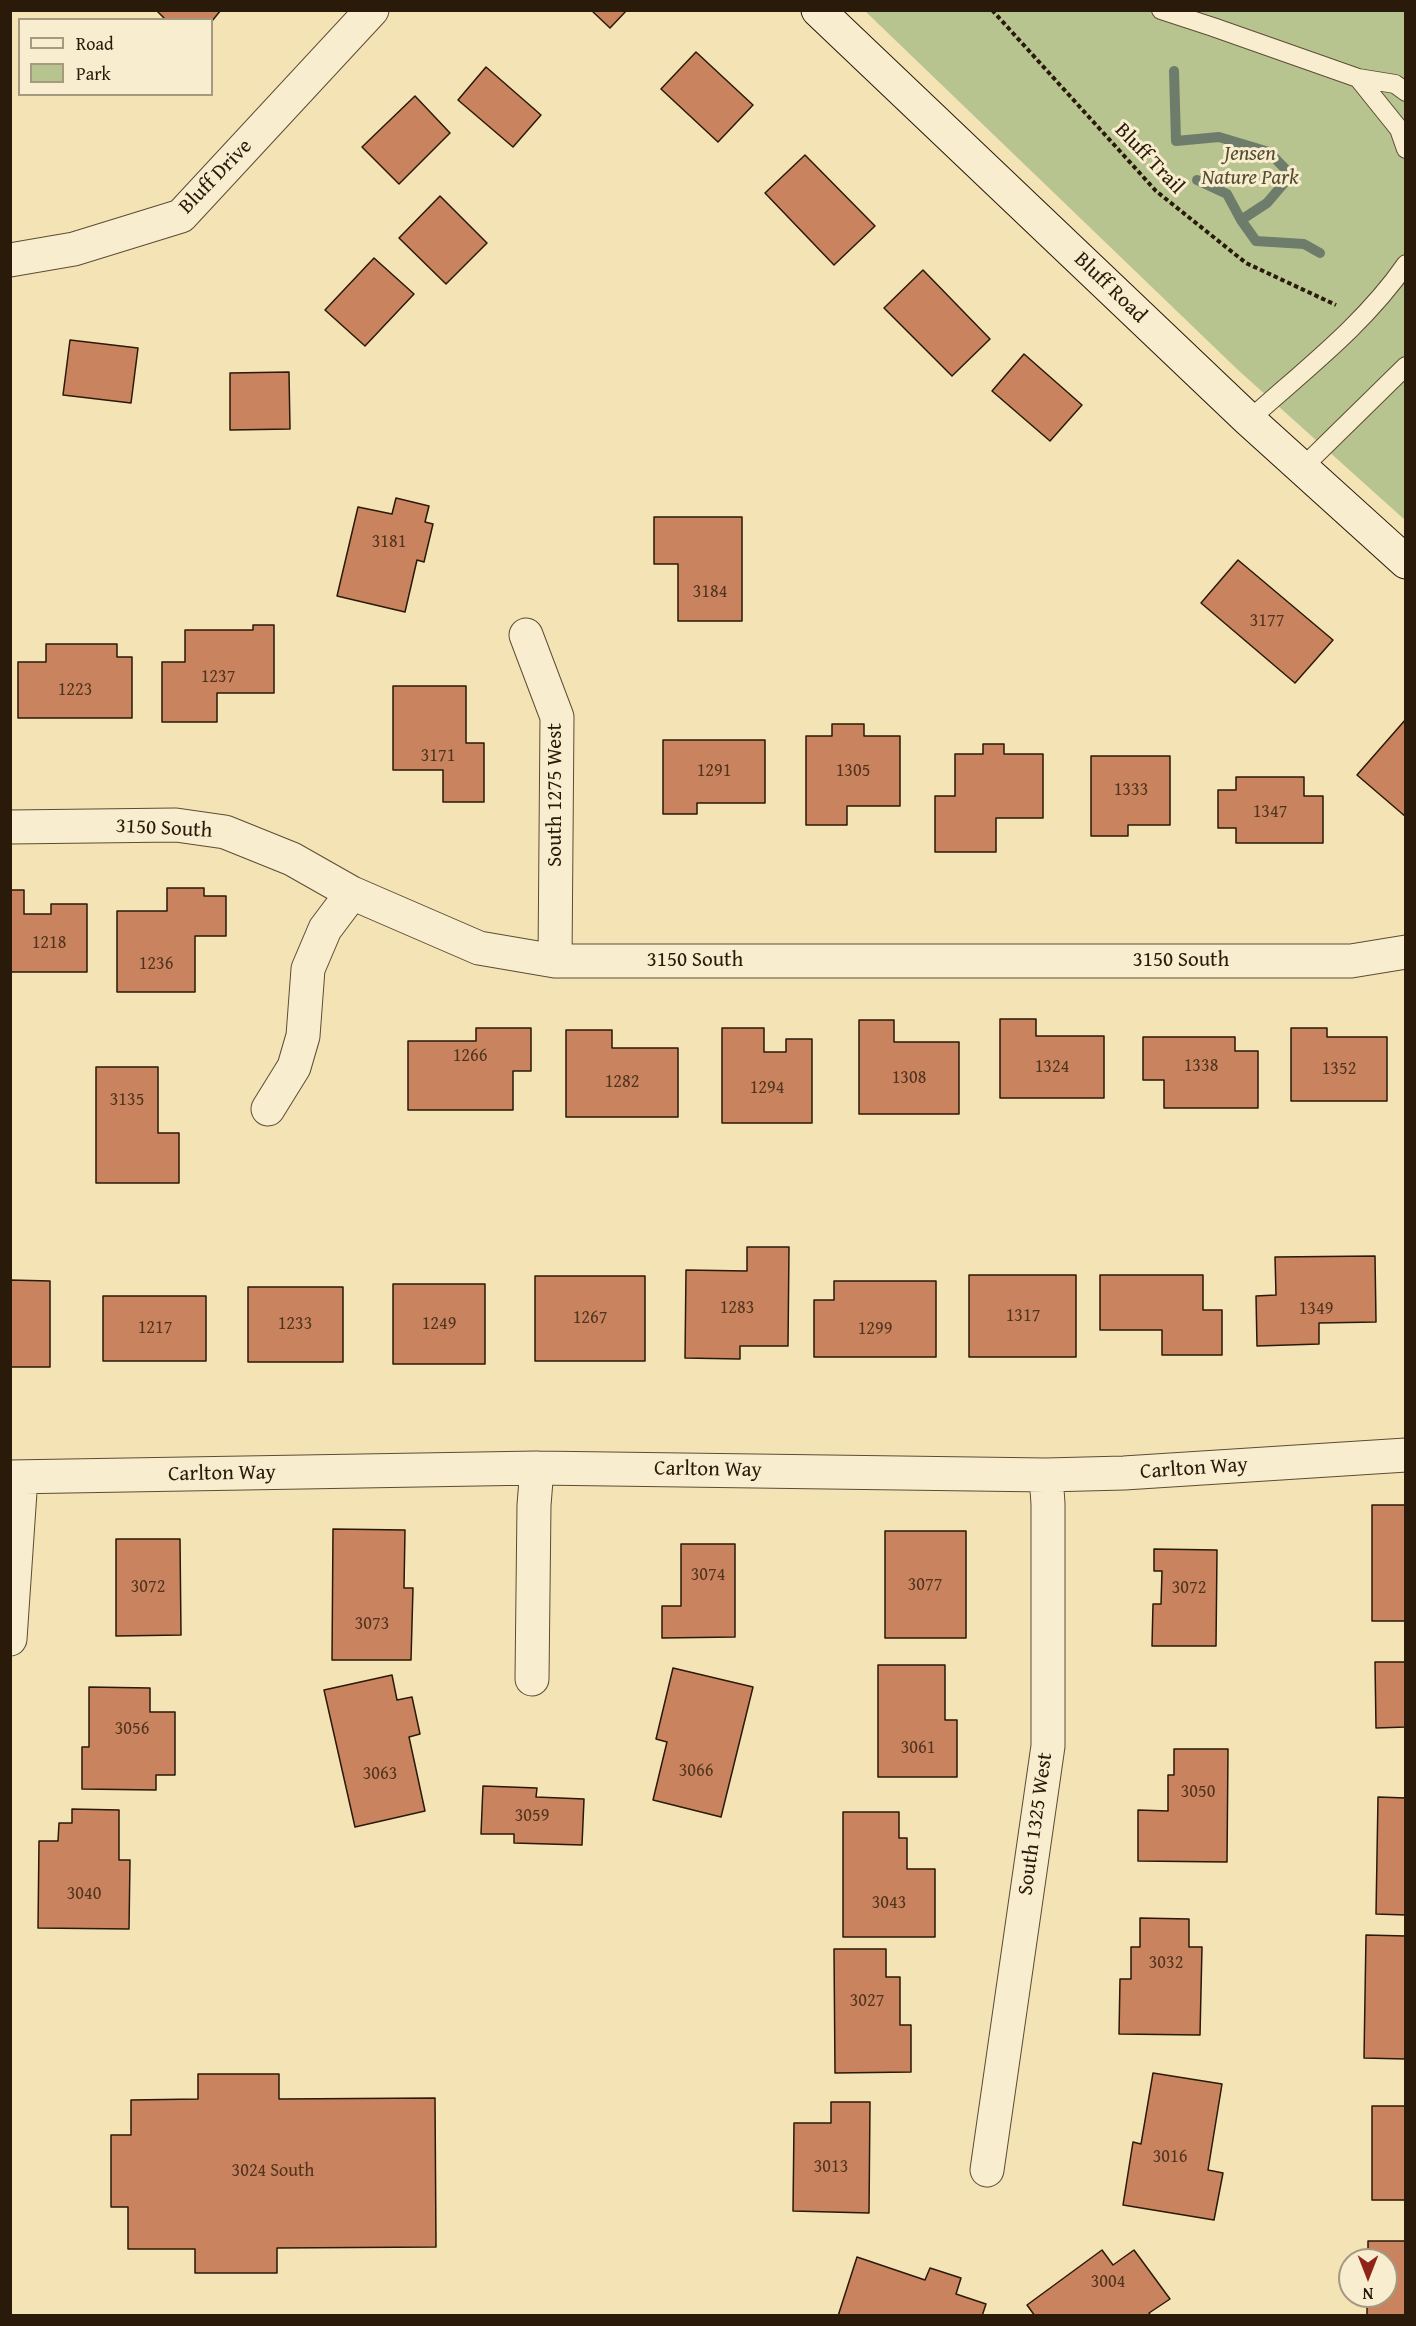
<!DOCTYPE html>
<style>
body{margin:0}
#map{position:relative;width:1416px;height:2326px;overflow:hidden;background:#f4e3b5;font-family:"Gentium Book Plus",serif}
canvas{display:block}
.frame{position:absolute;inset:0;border:12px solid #291a09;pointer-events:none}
.legend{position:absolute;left:18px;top:18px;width:195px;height:78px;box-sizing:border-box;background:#f8edcf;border:2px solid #a59980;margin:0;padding:8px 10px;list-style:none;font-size:18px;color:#291a09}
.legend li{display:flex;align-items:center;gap:12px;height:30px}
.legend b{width:30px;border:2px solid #a59980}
.north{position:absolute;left:1338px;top:2248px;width:60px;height:60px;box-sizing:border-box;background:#f8edcf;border:2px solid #a59980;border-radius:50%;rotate:180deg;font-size:16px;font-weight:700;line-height:24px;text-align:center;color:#291a09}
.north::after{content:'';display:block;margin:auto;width:21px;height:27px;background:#8f2418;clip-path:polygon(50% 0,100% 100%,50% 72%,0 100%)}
</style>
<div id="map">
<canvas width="1416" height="2326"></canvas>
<div class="frame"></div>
<ul class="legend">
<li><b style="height:8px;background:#f8edcf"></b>Road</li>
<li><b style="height:16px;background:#b8c490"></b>Park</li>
</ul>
<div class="north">N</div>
</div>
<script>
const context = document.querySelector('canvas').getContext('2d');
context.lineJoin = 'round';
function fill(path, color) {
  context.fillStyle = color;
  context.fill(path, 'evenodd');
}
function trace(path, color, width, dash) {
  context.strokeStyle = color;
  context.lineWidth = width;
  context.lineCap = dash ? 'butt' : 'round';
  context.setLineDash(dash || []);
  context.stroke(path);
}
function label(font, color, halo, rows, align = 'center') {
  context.font = font + ' "Gentium Book Plus",serif';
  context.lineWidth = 6;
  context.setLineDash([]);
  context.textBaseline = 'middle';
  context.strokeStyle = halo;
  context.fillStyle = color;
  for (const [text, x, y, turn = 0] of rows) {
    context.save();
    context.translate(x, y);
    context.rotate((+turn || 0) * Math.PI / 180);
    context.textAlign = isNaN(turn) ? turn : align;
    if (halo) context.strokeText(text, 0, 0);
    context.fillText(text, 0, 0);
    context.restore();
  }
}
fill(new Path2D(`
 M 865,11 L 1405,11 L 1405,520 L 1238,370 Z`), '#b8c490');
trace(new Path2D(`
 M 1174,71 L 1176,141 L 1219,137 L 1269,152 L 1291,175 L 1267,203 L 1241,220
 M 1197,180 L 1227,194 L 1241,220 L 1256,241 L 1304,244 L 1320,253`), '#6e7c6b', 10);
const building = new Path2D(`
 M 156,10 L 221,10 L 212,21 L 212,20 L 166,20 Z
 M 591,10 L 627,10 L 610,28 Z
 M 696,52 L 753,105 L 718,142 L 661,89 Z
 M 486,67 L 541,115 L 513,147 L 458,100 Z
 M 415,96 L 450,133 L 399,184 L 362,147 Z
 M 805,155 L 875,226 L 834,265 L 765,193 Z
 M 440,196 L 487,243 L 446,284 L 399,238 Z
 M 374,258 L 414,294 L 365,346 L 325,310 Z
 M 923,270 L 990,339 L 952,376 L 884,308 Z
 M 70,340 L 138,348 L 131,403 L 63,395 Z
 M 1024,354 L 1082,405 L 1050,441 L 992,391 Z
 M 289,372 L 290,429 L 230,430 L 230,373 Z
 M 396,498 L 429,506 L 425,522 L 433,524 L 424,562 L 417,560 L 405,612 L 337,596 L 358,507 L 392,514 Z
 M 654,517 L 742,517 L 742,621 L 678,621 L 678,564 L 654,564 Z
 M 1238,560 L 1333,640 L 1295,683 L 1201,603 Z
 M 253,625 L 274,625 L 274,693 L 217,693 L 217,722 L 162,722 L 162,662 L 185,662 L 185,630 L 253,630 Z
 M 46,644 L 117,644 L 117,657 L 132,657 L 132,718 L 18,718 L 18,662 L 46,662 Z
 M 393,686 L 466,686 L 466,743 L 484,743 L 484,802 L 443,802 L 443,770 L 393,770 Z
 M 1406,719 L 1406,817 L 1357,775 Z
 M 832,724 L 864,724 L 864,736 L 900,736 L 900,806 L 847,806 L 847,825 L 806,825 L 806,736 L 832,736 Z
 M 663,740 L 765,740 L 765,803 L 697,803 L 697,814 L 663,814 Z
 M 983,744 L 1004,744 L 1004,754 L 1043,754 L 1043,818 L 996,818 L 996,852 L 935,852 L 935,796 L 955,796 L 955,754 L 983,754 Z
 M 1091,756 L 1170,756 L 1170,825 L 1128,825 L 1128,836 L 1091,836 Z
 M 1236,777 L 1304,777 L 1304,796 L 1323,796 L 1323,843 L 1236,843 L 1236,828 L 1218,828 L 1218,790 L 1236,790 Z
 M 167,888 L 204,888 L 204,896 L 226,896 L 226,936 L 195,936 L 195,992 L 117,992 L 117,911 L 167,911 Z
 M 10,890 L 24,890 L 24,914 L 51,914 L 51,904 L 87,904 L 87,972 L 10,972 Z
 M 1000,1019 L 1036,1019 L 1036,1036 L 1104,1036 L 1104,1098 L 1000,1098 Z
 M 859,1020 L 894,1020 L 894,1042 L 959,1042 L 959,1114 L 859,1114 Z
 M 476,1028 L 531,1028 L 531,1071 L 513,1071 L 513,1110 L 408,1110 L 408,1041 L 476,1041 Z
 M 722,1028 L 764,1028 L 764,1052 L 786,1052 L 786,1039 L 812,1039 L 812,1123 L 722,1123 Z
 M 1291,1028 L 1327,1028 L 1327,1037 L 1387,1037 L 1387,1101 L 1291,1101 Z
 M 566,1030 L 612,1030 L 612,1048 L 678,1048 L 678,1117 L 566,1117 Z
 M 1143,1037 L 1235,1037 L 1235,1051 L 1258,1051 L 1258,1108 L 1164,1108 L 1164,1080 L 1143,1080 Z
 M 96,1067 L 158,1067 L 158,1133 L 179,1133 L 179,1183 L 96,1183 Z
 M 747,1247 L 789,1247 L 788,1346 L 740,1346 L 740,1359 L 685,1358 L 686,1270 L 747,1271 Z
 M 1375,1256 L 1376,1322 L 1319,1323 L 1319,1344 L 1257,1346 L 1256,1296 L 1276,1295 L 1275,1257 Z
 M 969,1275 L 1076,1275 L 1076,1357 L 969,1357 Z
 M 1100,1275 L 1203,1275 L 1203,1310 L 1222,1310 L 1222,1355 L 1162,1355 L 1162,1330 L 1100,1330 Z
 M 535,1276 L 645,1276 L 645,1361 L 535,1361 Z
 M 10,1280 L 50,1281 L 50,1367 L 10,1367 Z
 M 834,1281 L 936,1281 L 936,1357 L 814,1357 L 814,1300 L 834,1300 Z
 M 393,1284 L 485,1284 L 485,1364 L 393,1364 Z
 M 248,1287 L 343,1287 L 343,1362 L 248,1362 Z
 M 103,1296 L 206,1296 L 206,1361 L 103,1361 Z
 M 1372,1505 L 1406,1505 L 1406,1621 L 1372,1621 Z
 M 333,1529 L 405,1530 L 404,1588 L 413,1588 L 411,1660 L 332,1660 Z
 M 885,1531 L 966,1531 L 966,1638 L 885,1638 Z
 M 116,1539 L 180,1539 L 181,1635 L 116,1636 Z
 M 681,1544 L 735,1544 L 735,1637 L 662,1638 L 662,1606 L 681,1606 Z
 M 1154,1549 L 1217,1550 L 1216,1646 L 1152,1646 L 1153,1604 L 1161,1604 L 1162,1571 L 1154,1571 Z
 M 1375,1662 L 1406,1662 L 1406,1727 L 1376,1728 Z
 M 878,1665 L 945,1665 L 945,1720 L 957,1720 L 957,1777 L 878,1777 Z
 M 673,1668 L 753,1687 L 721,1817 L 653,1800 L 667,1742 L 656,1739 Z
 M 392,1675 L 397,1700 L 412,1697 L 420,1734 L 409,1737 L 425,1811 L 355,1827 L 324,1690 Z
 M 89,1687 L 150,1688 L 150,1712 L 175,1712 L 175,1775 L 156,1775 L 156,1790 L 82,1789 L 82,1747 L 89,1747 Z
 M 1174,1749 L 1228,1749 L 1227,1862 L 1138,1861 L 1138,1810 L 1168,1811 L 1168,1775 L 1174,1775 Z
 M 483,1786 L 537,1788 L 536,1797 L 584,1799 L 582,1845 L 514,1843 L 514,1834 L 481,1834 Z
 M 1378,1797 L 1406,1798 L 1406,1915 L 1376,1914 Z
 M 72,1809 L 119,1810 L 119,1860 L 130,1860 L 129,1929 L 38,1928 L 39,1841 L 58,1841 L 59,1823 L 72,1823 Z
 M 843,1812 L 899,1812 L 899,1838 L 907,1838 L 907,1869 L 935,1869 L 935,1937 L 843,1937 Z
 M 1140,1918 L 1189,1919 L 1189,1947 L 1202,1947 L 1200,2035 L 1119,2034 L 1120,1979 L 1131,1979 L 1131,1947 L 1140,1947 Z
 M 1366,1935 L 1406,1936 L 1406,2059 L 1364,2058 Z
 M 834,1949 L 886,1949 L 886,1977 L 900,1977 L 900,2025 L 911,2025 L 911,2072 L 835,2073 Z
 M 1153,2073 L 1222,2084 L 1208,2170 L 1223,2173 L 1214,2220 L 1123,2205 L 1133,2142 L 1141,2144 Z
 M 198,2074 L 279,2074 L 279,2099 L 435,2098 L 436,2247 L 277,2248 L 277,2273 L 195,2273 L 195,2249 L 128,2249 L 128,2207 L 111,2207 L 111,2135 L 131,2135 L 131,2100 L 198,2099 Z
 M 831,2102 L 870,2102 L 869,2213 L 793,2211 L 794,2123 L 831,2123 Z
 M 1372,2106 L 1406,2106 L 1406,2200 L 1372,2200 Z
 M 1368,2241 L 1406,2241 L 1406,2316 L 1367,2316 L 1367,2296 L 1386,2296 L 1386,2260 L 1368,2260 Z
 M 1102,2250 L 1113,2265 L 1134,2250 L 1170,2299 L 1149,2313 L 1151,2316 L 1035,2316 L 1027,2305 Z
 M 857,2257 L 925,2280 L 930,2268 L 961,2278 L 956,2294 L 986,2304 L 982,2316 L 838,2316 Z`);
fill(building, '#c9845f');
trace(building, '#291a09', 1.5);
const service = new Path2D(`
 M 1161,10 L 1213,27 L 1358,78 L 1395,84 L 1406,92
 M 1358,78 L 1399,129 L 1406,149
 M 1249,420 C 1303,371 1364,325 1406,264
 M 1302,468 L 1406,366`);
const minor = new Path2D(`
 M 10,260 L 74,249 L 181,216 L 372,10
 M 526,635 L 557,717 L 555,961
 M 10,827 L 176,825 L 225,832 L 292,859 L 352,893 L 479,948 L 555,961 L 1351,961 L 1406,952
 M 268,1109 L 294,1067 L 303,1036 L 308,969 L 325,929 L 352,893
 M 10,1477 L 537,1468 L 1046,1475 L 1124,1473 L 1406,1455
 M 10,1639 L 21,1477
 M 532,1679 L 534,1505 L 537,1468
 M 987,2170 L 1048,1746 L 1048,1504 L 1046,1475`);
const secondary = new Path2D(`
 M 818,10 L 1249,420 L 1406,562`);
trace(service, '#5c4c34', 20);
trace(minor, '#5c4c34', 35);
trace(secondary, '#291a09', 35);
trace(new Path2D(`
 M 992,10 L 1156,191 L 1246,263 L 1336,305`), '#291a09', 4, [4.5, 3]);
trace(service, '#f8edcf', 18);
trace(minor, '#f8edcf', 33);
trace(secondary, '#f8edcf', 33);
label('18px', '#51341e', null, [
 ["3181",389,542],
 ["3184",710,592],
 ["3177",1267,621],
 ["1237",218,677],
 ["1223",75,690],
 ["3171",438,756],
 ["1291",714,771],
 ["1305",853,771],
 ["1333",1131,790],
 ["1347",1270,812],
 ["1218",49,943],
 ["1236",156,964],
 ["1266",470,1056],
 ["1338",1201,1066],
 ["1324",1052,1067],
 ["1352",1339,1069],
 ["1308",909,1078],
 ["1282",622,1082],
 ["1294",767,1088],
 ["3135",127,1100],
 ["1283",737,1308],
 ["1349",1316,1309],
 ["1317",1023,1316],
 ["1267",590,1318],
 ["1233",295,1324],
 ["1249",439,1324],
 ["1217",155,1328],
 ["1299",875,1329],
 ["3074",708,1575],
 ["3077",925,1585],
 ["3072",148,1587],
 ["3072",1189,1588],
 ["3073",372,1624],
 ["3056",132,1729],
 ["3061",918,1748],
 ["3066",696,1771],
 ["3063",380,1774],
 ["3050",1198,1792],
 ["3059",532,1816],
 ["3040",84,1894],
 ["3043",889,1903],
 ["3032",1166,1963],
 ["3027",867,2001],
 ["3016",1170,2157],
 ["3013",831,2167],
 ["3024 South",273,2171],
 ["3004",1108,2282]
]);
label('italic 21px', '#544d32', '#f8edcf', [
 ["Jensen",1250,155],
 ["Nature Park",1250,179]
]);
label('21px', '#291a09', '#f8edcf', [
 ["Bluff Trail",1149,159,46],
 ["Bluff Drive",216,177,-46],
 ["Bluff Road",1110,288,44],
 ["South 1275 West",556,795,-90],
 ["3150 South",164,829,3],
 ["3150 South",695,961],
 ["3150 South",1181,961],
 ["Carlton Way",1194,1469,-4],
 ["Carlton Way",708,1470,1],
 ["Carlton Way",222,1474,-1],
 ["South 1325 West",1036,1824,-82]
]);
</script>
